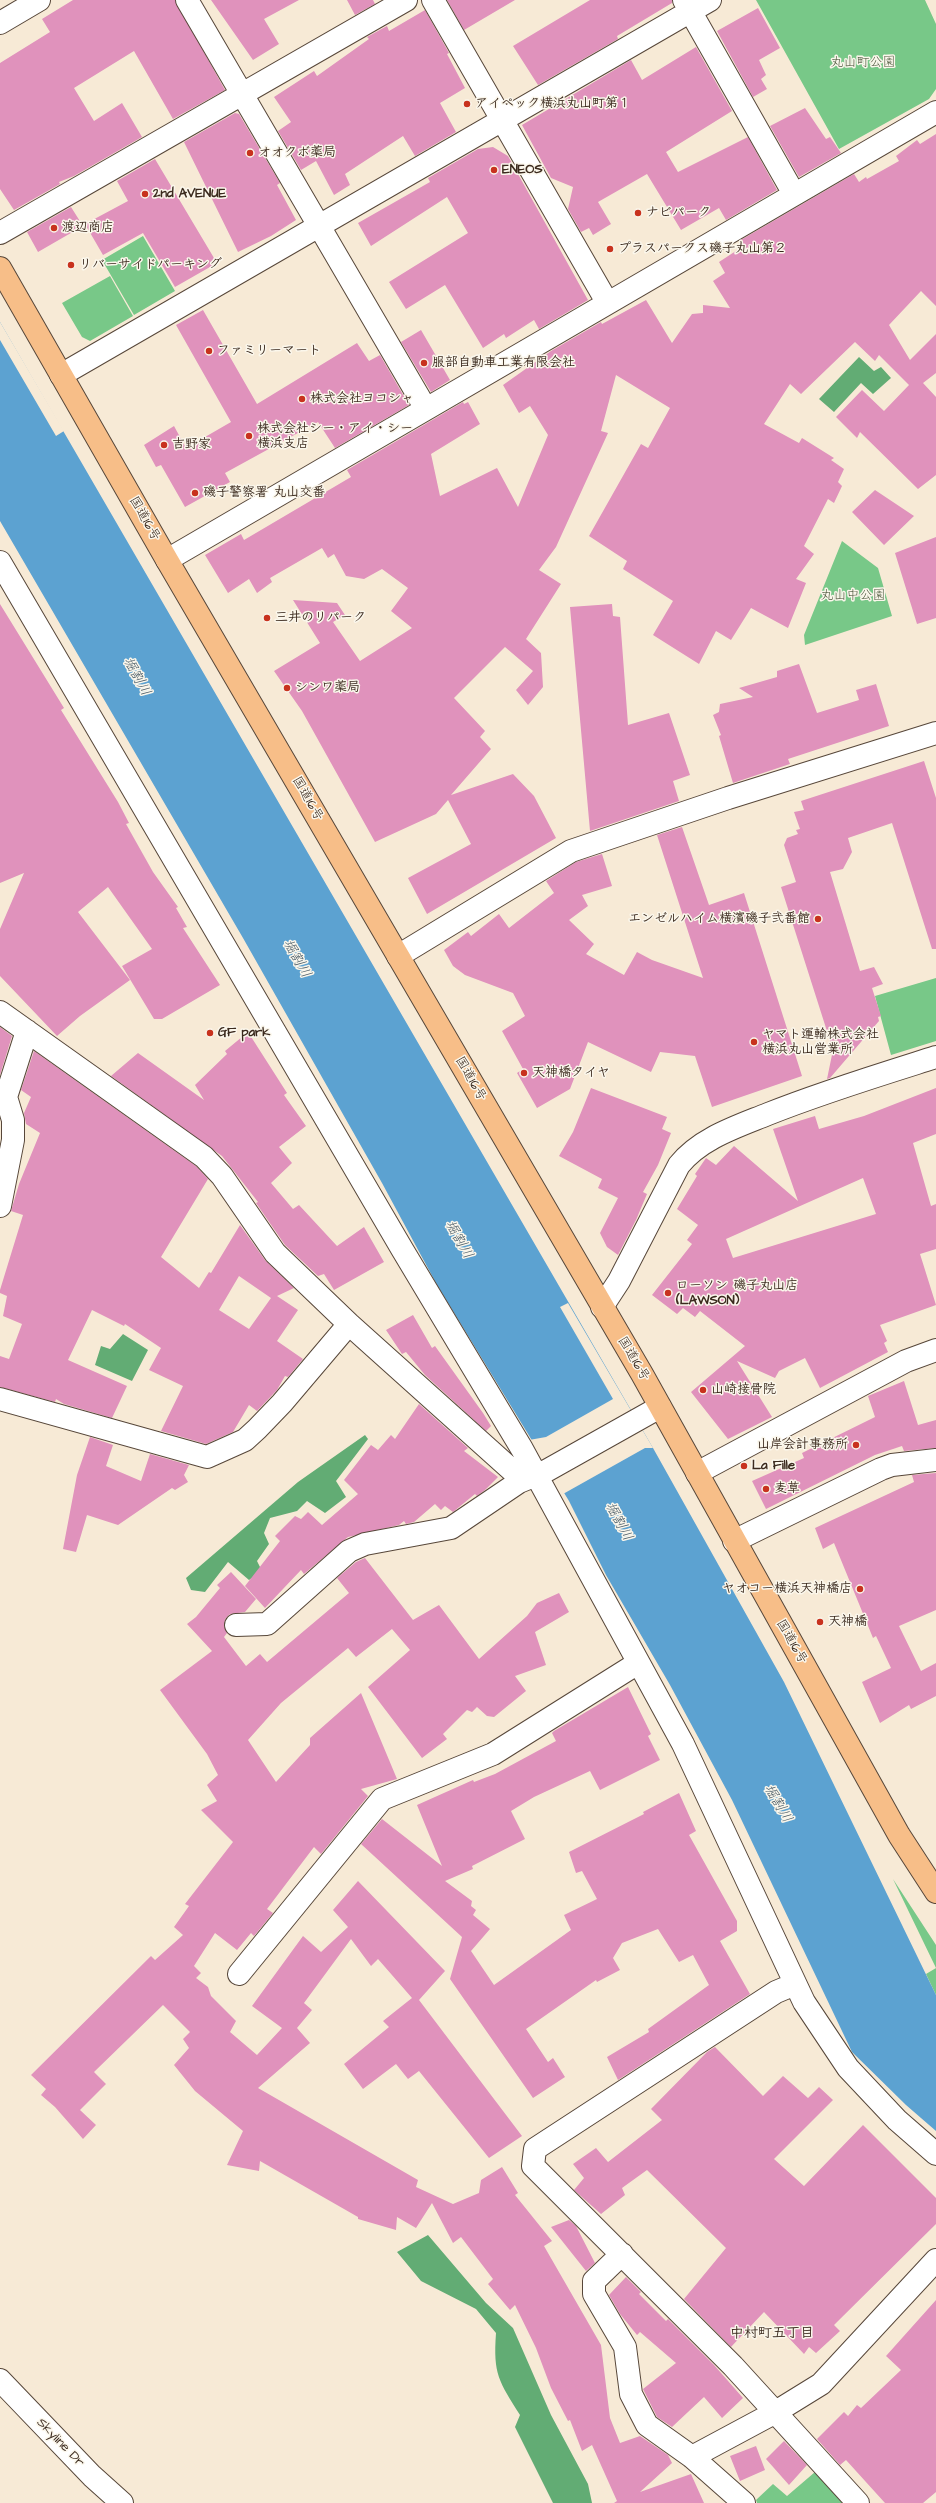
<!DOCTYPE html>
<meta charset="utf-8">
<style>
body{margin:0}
canvas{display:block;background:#f7ead6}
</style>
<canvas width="936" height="2503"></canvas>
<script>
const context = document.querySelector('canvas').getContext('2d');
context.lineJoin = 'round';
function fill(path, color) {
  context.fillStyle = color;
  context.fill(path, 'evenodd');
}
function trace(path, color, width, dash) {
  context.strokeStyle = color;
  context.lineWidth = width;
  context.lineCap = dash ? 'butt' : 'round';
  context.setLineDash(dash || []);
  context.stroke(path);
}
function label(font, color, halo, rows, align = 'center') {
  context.font = font + ' "Architects Daughter","Klee One",sans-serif';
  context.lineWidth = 3;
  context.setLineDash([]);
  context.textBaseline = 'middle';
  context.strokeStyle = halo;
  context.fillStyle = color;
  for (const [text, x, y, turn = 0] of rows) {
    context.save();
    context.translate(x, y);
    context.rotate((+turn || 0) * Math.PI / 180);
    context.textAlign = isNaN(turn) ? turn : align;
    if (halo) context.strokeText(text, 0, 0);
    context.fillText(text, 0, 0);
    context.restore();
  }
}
fill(new Path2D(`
 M 756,0 L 925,0 L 936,24 L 936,89 L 929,99 L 839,149 Z
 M 143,236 L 175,291 L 134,315 L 102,260 Z
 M 110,276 L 133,316 L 90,341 L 82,337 L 62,303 Z
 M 842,541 L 878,568 L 892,616 L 805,645 L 804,635 Z
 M 936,978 L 936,1041 L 891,1055 L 875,996 Z
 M 893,1879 L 936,1945 L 936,1995 L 926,1974 L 936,1968 Z
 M 815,2472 L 845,2503 L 757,2503 L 756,2500 L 773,2484 L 787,2496 Z`), '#78c888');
fill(new Path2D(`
 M 859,357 L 874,371 L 881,367 L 891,378 L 873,394 L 861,383 L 834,412 L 819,399 Z
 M 123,1334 L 148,1350 L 132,1381 L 95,1365 L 101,1346 L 110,1349 Z
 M 365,1435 L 368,1439 L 336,1481 L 346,1497 L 325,1513 L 307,1501 L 297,1511 L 270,1518 L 264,1533 L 269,1544 L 257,1561 L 262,1571 L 249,1580 L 228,1562 L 205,1592 L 191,1590 L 186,1578 L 298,1482 Z
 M 428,2235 L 486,2303 L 513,2328 L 551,2415 L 588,2484 L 592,2503 L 553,2503 L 515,2427 L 520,2415 C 499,2381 493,2375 496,2333 L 476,2309 L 421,2281 L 397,2252 Z`), '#62ac74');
fill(new Path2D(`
 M 0,322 L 653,1448 L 784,1682 L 936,1995 L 936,2131 L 906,2105 L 852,2052 L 732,1800 L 670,1685 L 606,1575 L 569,1501 L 437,1285 L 382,1183 L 243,938 L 0,521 Z`), '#5ca2d1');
fill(new Path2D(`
 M 0,322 L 64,431 L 56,436 L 0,340 Z
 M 568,1303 L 653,1448 L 645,1448 L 563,1494 L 529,1440 L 546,1437 L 613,1399 L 560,1307 Z`), '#f7ead6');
fill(new Path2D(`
 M 73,0 L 175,0 L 225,90 L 173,119 L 134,51 L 74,88 L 94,121 L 122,103 L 142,137 L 74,176 L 59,182 L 60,184 L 14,210 L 0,189 L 0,63 L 50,32 L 42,19 Z
 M 211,0 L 299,0 L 264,19 L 279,44 L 253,60 Z
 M 347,0 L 373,0 L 375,4 L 355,15 Z
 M 447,0 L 515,0 L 464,30 Z
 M 590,0 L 672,0 L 672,3 L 617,36 L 618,39 L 538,85 L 513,46 Z
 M 758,8 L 780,48 L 759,60 L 766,75 L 761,79 L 767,89 L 753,97 L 717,31 Z
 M 425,10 L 449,53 L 447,54 L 465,88 L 440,103 L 456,132 L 415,156 L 403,136 L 345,174 L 350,185 L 334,195 L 316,161 L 301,170 L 278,131 L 291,122 L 274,97 L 314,71 L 317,76 L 369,39 L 367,37 L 387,26 L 389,31 Z
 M 696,47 L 732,111 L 666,152 L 678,172 L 748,137 L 777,190 L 726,220 L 719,208 L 681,230 L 647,174 L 598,202 L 611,224 L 593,235 L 589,228 L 581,232 L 568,209 L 573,187 L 551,178 L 522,125 L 631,60 L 642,80 Z
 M 805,108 L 826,139 L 830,137 L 841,153 L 799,177 L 770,126 Z
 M 235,113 L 239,114 L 280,183 L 277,185 L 296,220 L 271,236 L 238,252 L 184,142 Z
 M 936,134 L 936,306 L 921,291 L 889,325 L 910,360 L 936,334 L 936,373 L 923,383 L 936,397 L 936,475 L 918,489 L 860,432 L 857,438 L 836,417 L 862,390 L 884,411 L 909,385 L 879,355 L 875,361 L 855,342 L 801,394 L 790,384 L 764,424 L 799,443 L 802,438 L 834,458 L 831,460 L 844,469 L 838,482 L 842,486 L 834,503 L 828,499 L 804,546 L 814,554 L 796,579 L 806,583 L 788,628 L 751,608 L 731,640 L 716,631 L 699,664 L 653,635 L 673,601 L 623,569 L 627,561 L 589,536 L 641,444 L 648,448 L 670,408 L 616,375 L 601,431 L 608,433 L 556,547 L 539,570 L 561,584 L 526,639 L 541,653 L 543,687 L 528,705 L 516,690 L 533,671 L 505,647 L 454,698 L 485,731 L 480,737 L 491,749 L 451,795 L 513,774 L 534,796 L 556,838 L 427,914 L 408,878 L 471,844 L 448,800 L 436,814 L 375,842 L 302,711 L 274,671 L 320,643 L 293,600 L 337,603 L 345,615 L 333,622 L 360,661 L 412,628 L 391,611 L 408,588 L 382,569 L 364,579 L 346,576 L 334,554 L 328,558 L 322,548 L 270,578 L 272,582 L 257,593 L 249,579 L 228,593 L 205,555 L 241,534 L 244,540 L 351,477 L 347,470 L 463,402 L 464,404 L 468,402 L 480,424 L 431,454 L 440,496 L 497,468 L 518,507 L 548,435 L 530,406 L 519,413 L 503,385 L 551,351 L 601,322 L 602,324 L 646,300 L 672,343 L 692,314 L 703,313 L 703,305 L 730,308 L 713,281 L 725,273 L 719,262 L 742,247 L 739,241 L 854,174 L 859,182 L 866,177 L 867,179 L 899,161 L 896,156 L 917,140 L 920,144 Z
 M 493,147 L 508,156 L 588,300 L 539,329 L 534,320 L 506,338 L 504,334 L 483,348 L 445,285 L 406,309 L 389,282 L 468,233 L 447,197 L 371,246 L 358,223 L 430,182 L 428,178 L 478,149 Z
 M 155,159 L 217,263 L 175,287 L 143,233 L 103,255 L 85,224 L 128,201 L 117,181 Z
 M 71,207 L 83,226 L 38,252 L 27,232 Z
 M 203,310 L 257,404 L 357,343 L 369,361 L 380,355 L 409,405 L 335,448 L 318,422 L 225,473 L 230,482 L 185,507 L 161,465 L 156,467 L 144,445 L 174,426 L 186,448 L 231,422 L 176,325 Z
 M 421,330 L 450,380 L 431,392 L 401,342 Z
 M 875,490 L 914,516 L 884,545 L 852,512 Z
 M 936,537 L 936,618 L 917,624 L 895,553 Z
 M 0,604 L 64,708 L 61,710 L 118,802 L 129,823 L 126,824 L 153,872 L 178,907 L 176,908 L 187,927 L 183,928 L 220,985 L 162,1019 L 154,1019 L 122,966 L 152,949 L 108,887 L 78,912 L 130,980 L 80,1016 L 57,1036 L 0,976 L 0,929 L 24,873 L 0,883 Z
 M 612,604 L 613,616 L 620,617 L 628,725 L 669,713 L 690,775 L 673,781 L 679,801 L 590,831 L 570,607 Z
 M 799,664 L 817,713 L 859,700 L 856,690 L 876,684 L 889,726 L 788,759 L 790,764 L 733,783 L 719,736 L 721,735 L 713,715 L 719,712 L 720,704 L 753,697 L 739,688 L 777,677 L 777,671 Z
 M 924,761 L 936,798 L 936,949 L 932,949 L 892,823 L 848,838 L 852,852 L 843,869 L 830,872 L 860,971 L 874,967 L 883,984 L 872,988 L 881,1016 L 878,1017 L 879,1021 L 830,1078 L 827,1079 L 833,1050 L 781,887 L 796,882 L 784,845 L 787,838 L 798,834 L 796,830 L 800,829 L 794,812 L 804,810 L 801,801 Z
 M 682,827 L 709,905 L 744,893 L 802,1076 L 712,1107 L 695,1056 L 660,1052 L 651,1072 L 588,1042 L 570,1089 L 537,1108 L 517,1073 L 523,1069 L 502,1031 L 525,1016 L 513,993 L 465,975 L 453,966 L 444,950 L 468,932 L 471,936 L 499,914 L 509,928 L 554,893 L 546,881 L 576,862 L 602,854 L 612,886 L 582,895 L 588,906 L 569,920 L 594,944 L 586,954 L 624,975 L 637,952 L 652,960 L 703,978 L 657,835 Z
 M 0,1027 L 12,1036 L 0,1075 Z
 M 248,1032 L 287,1093 L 284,1095 L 306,1126 L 279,1147 L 292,1163 L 271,1183 L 293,1209 L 299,1205 L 337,1246 L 364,1227 L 384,1262 L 334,1290 L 324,1274 L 318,1276 L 285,1245 L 256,1203 L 258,1202 L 222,1156 L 111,1076 L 138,1053 L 204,1100 L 195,1085 L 227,1054 L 225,1051 Z
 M 34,1051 L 196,1166 L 208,1179 L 161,1257 L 199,1288 L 209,1272 L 211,1273 L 240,1225 L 265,1260 L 294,1288 L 277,1296 L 298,1310 L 277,1341 L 303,1359 L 288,1377 L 285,1376 L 277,1390 L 257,1411 L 249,1405 L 233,1432 L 206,1444 L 161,1431 L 183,1386 L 149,1370 L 161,1348 L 125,1324 L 124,1326 L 92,1310 L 68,1360 L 127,1386 L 112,1418 L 64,1404 L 56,1399 L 55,1402 L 0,1387 L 0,1356 L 9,1359 L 22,1324 L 3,1316 L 7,1296 L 0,1293 L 0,1290 L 23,1215 L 11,1211 L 19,1184 L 40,1133 L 26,1124 L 24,1113 L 31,1097 L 21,1090 ZM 239,1276 L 271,1298 L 249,1329 L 219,1310 Z
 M 591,1088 L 667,1117 L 662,1129 L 671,1133 L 658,1165 L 643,1192 L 647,1194 L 636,1220 L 618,1255 L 607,1247 L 600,1233 L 618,1198 L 598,1188 L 602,1179 L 559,1156 L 573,1132 Z
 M 936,1088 L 936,1134 L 913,1143 L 931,1206 L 936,1204 L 936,1249 L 920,1254 L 936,1305 L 880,1325 L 887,1341 L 884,1343 L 888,1352 L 820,1388 L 805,1358 L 779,1371 L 775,1378 L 737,1361 L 772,1417 L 728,1439 L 691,1392 L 745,1346 L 700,1311 L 695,1317 L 683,1308 L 677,1314 L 652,1295 L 692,1244 L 687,1240 L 698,1225 L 677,1209 L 697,1176 L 695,1174 L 706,1158 L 716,1165 L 734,1146 L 798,1201 L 773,1129 L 815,1116 L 819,1129 L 864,1116 ZM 863,1178 L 876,1214 L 733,1258 L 726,1239 Z
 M 413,1315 L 432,1348 L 435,1346 L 483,1413 L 491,1426 L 486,1431 L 425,1375 L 406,1352 L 402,1354 L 386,1330 Z
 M 904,1381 L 918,1425 L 936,1420 L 936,1448 L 904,1451 L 902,1446 L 875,1455 L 766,1509 L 752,1481 L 804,1458 L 802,1453 L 875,1417 L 868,1396 Z
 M 419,1404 L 468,1448 L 464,1451 L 498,1477 L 485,1490 L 477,1496 L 475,1494 L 453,1512 L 445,1506 L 441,1510 L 435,1504 L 414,1522 L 406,1524 L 404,1521 L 399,1525 L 348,1537 L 304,1574 L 301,1570 L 265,1608 L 245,1586 L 280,1541 L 275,1536 L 295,1516 L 301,1519 L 308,1512 L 322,1525 L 358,1494 L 344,1480 L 371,1445 L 378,1450 L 391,1435 L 395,1439 Z
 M 90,1437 L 113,1445 L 106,1466 L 141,1481 L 150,1454 L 189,1465 L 184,1475 L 188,1482 L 175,1490 L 172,1488 L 118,1525 L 87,1515 L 76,1552 L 63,1549 L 77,1475 Z
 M 936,1473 L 936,1610 L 899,1626 L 921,1671 L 936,1663 L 936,1696 L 911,1709 L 909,1705 L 880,1723 L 862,1682 L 891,1668 L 876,1636 L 873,1638 L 834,1543 L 823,1549 L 815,1528 L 914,1482 L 912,1475 Z
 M 365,1558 L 413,1620 L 439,1605 L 479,1659 L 527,1616 L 537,1603 L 559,1593 L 569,1612 L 535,1632 L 546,1665 L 515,1676 L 526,1691 L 494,1717 L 487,1716 L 477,1707 L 472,1712 L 467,1710 L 443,1734 L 447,1739 L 422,1758 L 368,1687 L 410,1650 L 392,1629 L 356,1657 L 348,1648 L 281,1703 L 248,1740 L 276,1782 L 310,1745 L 310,1738 L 361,1693 L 397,1779 L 361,1789 L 368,1796 L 321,1854 L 314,1847 L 267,1909 L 273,1913 L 254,1936 L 251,1933 L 237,1950 L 215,1933 L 194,1966 L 201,1973 L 196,1978 L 208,1987 L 211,1996 L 236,2021 L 230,2032 L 257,2055 L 282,2028 L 252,2006 L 303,1936 L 321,1952 L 348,1927 L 333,1910 L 358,1881 L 445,1971 L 419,2000 L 522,2136 L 489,2158 L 419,2071 L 408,2079 L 396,2064 L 363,2089 L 344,2064 L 389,2027 L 383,2021 L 412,1998 L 378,1959 L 371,1966 L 351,1939 L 304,2003 L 312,2010 L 297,2028 L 310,2043 L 258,2088 L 418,2180 L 416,2187 L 453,2204 L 479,2193 L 481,2180 L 502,2167 L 518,2193 L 515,2195 L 552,2241 L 544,2246 L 601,2345 L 610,2418 L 620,2443 L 640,2436 L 668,2455 L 672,2463 L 640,2492 L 691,2474 L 704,2503 L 614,2503 L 617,2501 L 592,2445 L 582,2451 L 570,2420 L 568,2421 L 551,2388 L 536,2348 L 515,2305 L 510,2310 L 488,2284 L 493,2279 L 461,2237 L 453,2243 L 432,2203 L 416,2228 L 397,2217 L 396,2230 L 358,2219 L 358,2217 L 260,2161 L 259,2171 L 227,2165 L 243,2131 L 195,2091 L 174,2065 L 189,2048 L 183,2039 L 190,2032 L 163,2005 L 94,2072 L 106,2084 L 80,2110 L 96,2125 L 83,2139 L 55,2107 L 41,2095 L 46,2089 L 31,2075 L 151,1956 L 155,1960 L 183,1935 L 174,1927 L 189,1906 L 185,1904 L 233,1842 L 201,1810 L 217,1801 L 207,1785 L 218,1775 L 207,1754 L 160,1690 L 212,1651 L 187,1624 L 196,1617 L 220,1588 L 217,1585 L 231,1572 L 256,1599 L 245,1612 L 230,1614 L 225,1619 L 224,1626 L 227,1633 L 224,1637 L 246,1666 L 260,1654 L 267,1662 L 349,1593 L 337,1578 L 356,1562 Z
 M 628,1687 L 651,1734 L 648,1736 L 660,1760 L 600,1790 L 590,1771 L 534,1797 L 511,1811 L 525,1839 L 472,1866 L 473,1869 L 445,1881 L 472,1901 L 471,1906 L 476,1910 L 473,1915 L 490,1929 L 471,1951 L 494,1985 L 571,1930 L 564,1915 L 597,1899 L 582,1871 L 576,1873 L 569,1852 L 644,1814 L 643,1812 L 679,1793 L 696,1831 L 689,1835 L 737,1921 L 737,1931 L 720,1941 L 750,1994 L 618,2080 L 607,2057 L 649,2032 L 648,2029 L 709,1985 L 693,1955 L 679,1962 L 658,1929 L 622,1943 L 613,1958 L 620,1970 L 597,1982 L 596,1980 L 526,2029 L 548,2062 L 553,2058 L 565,2077 L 533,2098 L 450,1979 L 462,1937 L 361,1844 L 382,1819 L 442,1866 L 417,1805 L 473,1780 L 474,1782 L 495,1774 L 556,1741 L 552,1733 L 554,1731 Z
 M 715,2047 L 763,2096 L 783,2076 L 808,2098 L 819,2087 L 833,2100 L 774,2159 L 804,2186 L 863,2125 L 936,2198 L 936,2224 L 834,2325 L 840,2331 L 816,2353 L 809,2347 L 804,2354 L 764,2312 L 731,2347 L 684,2299 L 726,2248 L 647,2170 L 622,2188 L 625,2195 L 601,2214 L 574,2190 L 584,2178 L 573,2164 L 596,2148 L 608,2162 L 662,2120 L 651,2109 L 707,2052 Z
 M 569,2220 L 576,2226 L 595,2263 L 586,2271 L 551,2227 Z
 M 626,2277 L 641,2292 L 639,2294 L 666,2321 L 668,2319 L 714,2365 L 743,2398 L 722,2418 L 704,2397 L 672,2427 L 657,2417 L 643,2389 L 676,2363 L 640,2332 L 637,2335 L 620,2314 L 609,2295 Z
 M 936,2300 L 936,2492 L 923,2503 L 885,2503 L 846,2460 L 840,2465 L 817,2439 L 844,2412 L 848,2416 L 857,2405 L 861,2408 L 901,2370 L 886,2356 Z
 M 784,2441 L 807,2465 L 789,2485 L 766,2459 Z
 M 756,2446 L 765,2470 L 740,2481 L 730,2456 Z`), '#e092bc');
const minor = new Path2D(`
 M 187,0 L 426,409
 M 433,0 L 607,302
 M 684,0 L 794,194
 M 0,23 L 39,0
 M 0,233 L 406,0
 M 61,375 L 710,0
 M 167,560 L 936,112
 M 0,562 L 402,1249 L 522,1449 L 683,1744 L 804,2002 L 848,2068 L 897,2120 L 936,2154
 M 398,956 L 571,851 L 728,798 L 936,733
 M 0,1012 L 204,1157 L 222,1176 L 275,1253 L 349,1324 L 515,1473 L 535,1475
 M 0,1206 L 13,1140 L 13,1120 L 6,1097 L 27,1031
 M 602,1307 L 619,1281 L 679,1165 C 701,1138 736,1127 768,1114 C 823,1092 879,1075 936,1057
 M 0,1399 L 207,1457 L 245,1440 L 257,1429 L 282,1403 L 349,1324
 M 697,1473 L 906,1361 L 936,1350
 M 734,1541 L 881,1469 L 892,1465 L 936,1460
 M 236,1625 L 267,1624 L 349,1551 L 365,1544 L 451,1528 L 519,1482 L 546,1471 L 660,1407
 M 239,1974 L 382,1799 L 493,1754 L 638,1663
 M 795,1984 L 776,1992 L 535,2149 L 533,2166 L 733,2366 L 858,2503
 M 622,2254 L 594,2281 L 594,2294 L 625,2347 L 631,2394 L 647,2425 L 692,2457 L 744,2503
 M 0,2380 L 92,2476 L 122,2503
 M 692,2457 L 774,2413 L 821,2384 L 936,2260`);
const highway = new Path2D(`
 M 0,268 L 167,560 L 642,1374 L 899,1835 L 936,1892`);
trace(minor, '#57473a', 24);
trace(highway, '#57473a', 24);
trace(minor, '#fff', 22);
trace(highway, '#f7be88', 22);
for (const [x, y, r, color] of [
 [467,104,4,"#c8321e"],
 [250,153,4,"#c8321e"],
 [494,170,4,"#c8321e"],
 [145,194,4,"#c8321e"],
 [638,213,4,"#c8321e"],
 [54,228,4,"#c8321e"],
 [610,249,4,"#c8321e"],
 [71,265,4,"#c8321e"],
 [209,351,4,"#c8321e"],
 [424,363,4,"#c8321e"],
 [302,399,4,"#c8321e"],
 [249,436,4,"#c8321e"],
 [164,445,4,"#c8321e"],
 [195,493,4,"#c8321e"],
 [267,618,4,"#c8321e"],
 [287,688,4,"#c8321e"],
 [818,919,4,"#c8321e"],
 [210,1033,4,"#c8321e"],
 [754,1042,4,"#c8321e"],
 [524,1073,4,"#c8321e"],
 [668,1293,4,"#c8321e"],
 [703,1390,4,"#c8321e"],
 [856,1445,4,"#c8321e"],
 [744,1466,4,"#c8321e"],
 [766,1489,4,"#c8321e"],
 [860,1589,4,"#c8321e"],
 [820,1622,4,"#c8321e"]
]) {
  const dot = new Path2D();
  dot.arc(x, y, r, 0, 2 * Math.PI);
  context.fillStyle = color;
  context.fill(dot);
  trace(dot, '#fbf7ec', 1.5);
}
label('13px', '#4d593e', '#fbf7ec', [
 ["丸山町公園",863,63],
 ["丸山中公園",853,596]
]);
label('bold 13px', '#3b2a1e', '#fbf7ec', [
 ["アイペック横浜丸山町第１",475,104],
 ["オオクボ薬局",258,153],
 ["ENEOS",502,170],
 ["2nd AVENUE",153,194],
 ["ナビパーク",646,213],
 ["渡辺商店",62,228],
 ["プラスパークス磯子丸山第２",618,249],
 ["リバーサイドパーキング",79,265],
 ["ファミリーマート",217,351],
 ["服部自動車工業有限会社",432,363],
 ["株式会社ヨコシャ",310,399],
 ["株式会社シー・アイ・シー",257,429],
 ["横浜支店",257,444],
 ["吉野家",172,445],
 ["磯子警察署 丸山交番",203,493],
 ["三井のリパーク",275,618],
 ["シンワ薬局",295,688],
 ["エンゼルハイム横濱磯子弐番館",810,919,"right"],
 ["GF park",218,1033],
 ["ヤマト運輸株式会社",762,1035],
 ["横浜丸山営業所",762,1050],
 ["天神橋タイヤ",532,1073],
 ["ローソン 磯子丸山店",676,1286],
 ["(LAWSON)",676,1301],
 ["山崎接骨院",711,1390],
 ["山岸会計事務所",848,1445,"right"],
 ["La Fille",752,1466],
 ["麦草",774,1489],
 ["ヤオコー横浜天神橋店",852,1589,"right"],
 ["天神橋",828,1622]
], 'left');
label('13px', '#3b2a1e', '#fbf7ec', [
 ["国道16号",144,519,60],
 ["国道16号",307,799,60],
 ["国道16号",470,1079,60],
 ["国道16号",633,1359,59],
 ["国道16号",791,1642,60],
 ["Skyline Dr",60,2443,46]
]);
label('italic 14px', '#485a66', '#fbf7ec', [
 ["堀割川",136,677,61],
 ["堀割川",296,959,60],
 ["堀割川",458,1240,60],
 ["堀割川",618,1522,61],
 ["堀割川",777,1804,59]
]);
label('bold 14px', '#3b2a1e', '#fbf7ec', [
 ["中村町五丁目",772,2334]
]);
</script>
